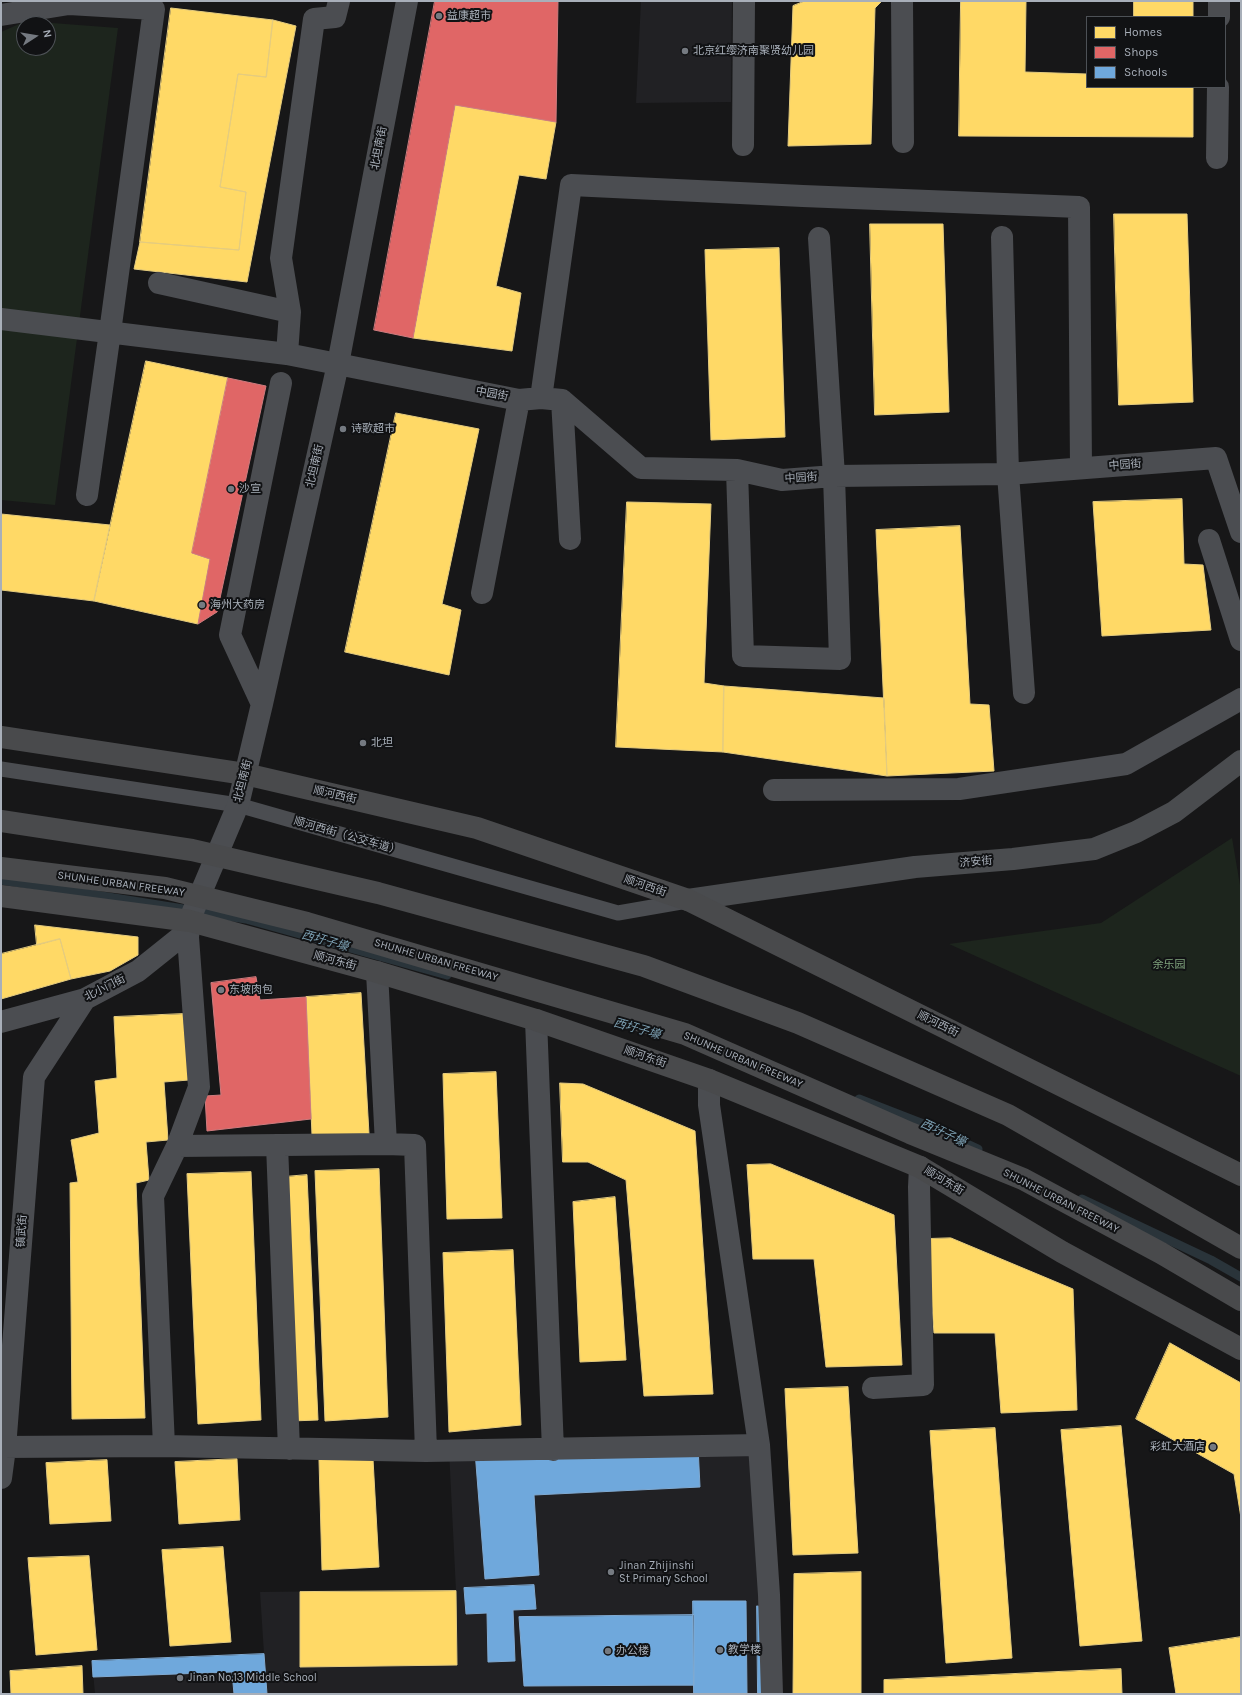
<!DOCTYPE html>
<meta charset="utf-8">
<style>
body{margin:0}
#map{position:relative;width:1242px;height:1695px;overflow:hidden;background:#171718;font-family:Karla,sans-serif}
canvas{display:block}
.frame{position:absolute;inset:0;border:2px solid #a8afb9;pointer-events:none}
.legend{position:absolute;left:1086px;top:16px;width:140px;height:72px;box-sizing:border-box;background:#111214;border:1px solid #4d5156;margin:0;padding:5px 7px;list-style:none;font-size:12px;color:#a8afb9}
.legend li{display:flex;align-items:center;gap:8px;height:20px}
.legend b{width:20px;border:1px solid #4d5156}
.north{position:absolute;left:16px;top:16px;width:40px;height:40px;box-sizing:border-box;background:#111214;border:1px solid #4d5156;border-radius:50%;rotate:78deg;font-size:11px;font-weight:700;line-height:16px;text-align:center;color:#a8afb9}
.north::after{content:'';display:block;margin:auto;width:14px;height:18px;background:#757a81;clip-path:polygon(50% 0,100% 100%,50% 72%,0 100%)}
</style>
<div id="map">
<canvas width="1242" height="1695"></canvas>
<div class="frame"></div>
<ul class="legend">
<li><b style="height:11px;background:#ffd966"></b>Homes</li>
<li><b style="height:11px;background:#e06666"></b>Shops</li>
<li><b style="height:11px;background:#6fa8dc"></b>Schools</li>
</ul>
<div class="north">N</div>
</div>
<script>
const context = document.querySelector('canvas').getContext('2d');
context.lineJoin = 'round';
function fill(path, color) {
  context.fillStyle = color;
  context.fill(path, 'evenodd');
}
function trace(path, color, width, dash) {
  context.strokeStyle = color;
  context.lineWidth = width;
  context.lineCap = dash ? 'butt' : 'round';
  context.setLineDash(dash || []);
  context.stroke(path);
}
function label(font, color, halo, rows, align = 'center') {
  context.font = font + ' Karla,"Noto Sans SC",sans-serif';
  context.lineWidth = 4;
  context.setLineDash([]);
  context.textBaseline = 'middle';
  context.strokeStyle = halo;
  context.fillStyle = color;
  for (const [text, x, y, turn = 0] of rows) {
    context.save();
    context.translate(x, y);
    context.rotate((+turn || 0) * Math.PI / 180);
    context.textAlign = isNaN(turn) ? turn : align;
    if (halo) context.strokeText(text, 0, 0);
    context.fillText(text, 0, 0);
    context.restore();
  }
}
fill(new Path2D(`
 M 641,1 L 732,1 L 731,102 L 636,103 Z
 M 759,1445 L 772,1694 L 95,1694 L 92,1661 L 264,1654 L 260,1592 L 429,1590 L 456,1591 L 449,1450 Z`), '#212124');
fill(new Path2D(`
 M 26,21 L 118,28 L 55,505 L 1,500 L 1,32 ZM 24,24 L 48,24 L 48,48 L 24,48 Z
 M 1232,838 L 1241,891 L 1241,1076 L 949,944 L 1101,923 Z`), '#1d251d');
const homes = new Path2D(`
 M 805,1 L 882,1 L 875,8 L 871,144 L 788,146 L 793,6 Z
 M 961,1 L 1026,1 L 1025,72 L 1087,74 L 1087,87 L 1193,87 L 1193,137 L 959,136 Z
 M 1134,1 L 1193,1 L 1193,17 L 1134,17 Z
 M 171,8 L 273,20 L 266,77 L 238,74 L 220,187 L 246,192 L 239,250 L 140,242 Z
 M 273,20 L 296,26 L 247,282 L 134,269 L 140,242 L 239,250 L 246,192 L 220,187 L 238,74 L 266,77 Z
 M 455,105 L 556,122 L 546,179 L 519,175 L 496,286 L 521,293 L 512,351 L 413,338 Z
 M 1114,214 L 1187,214 L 1193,402 L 1119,405 Z
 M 870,224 L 943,224 L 949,412 L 875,415 Z
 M 779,248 L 785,437 L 711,440 L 705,250 Z
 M 146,361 L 228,378 L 192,553 L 210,559 L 198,624 L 94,601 Z
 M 396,413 L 479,429 L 442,604 L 461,610 L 449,675 L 345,652 Z
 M 1182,499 L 1184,564 L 1203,565 L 1211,630 L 1102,636 L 1093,502 Z
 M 627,502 L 711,504 L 704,683 L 724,686 L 723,752 L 616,747 Z
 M 1,514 L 110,525 L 94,601 L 1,590 Z
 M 960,526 L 970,704 L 989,705 L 994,771 L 887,776 L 876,530 Z
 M 724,686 L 884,698 L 887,776 L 723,752 Z
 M 35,925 L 138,937 L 138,955 L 110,971 L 71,979 L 60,939 L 37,945 Z
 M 60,939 L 71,979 L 1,999 L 1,954 Z
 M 361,993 L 369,1134 L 312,1135 L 306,997 Z
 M 183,1014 L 189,1080 L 164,1082 L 168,1140 L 146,1142 L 149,1180 L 136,1183 L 145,1418 L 72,1419 L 70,1183 L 78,1182 L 71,1140 L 99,1133 L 95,1081 L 117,1078 L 114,1017 Z
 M 496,1072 L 502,1218 L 447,1219 L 443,1074 Z
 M 560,1083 L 583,1084 L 695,1131 L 713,1394 L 644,1396 L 626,1180 L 588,1162 L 563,1162 Z
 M 771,1164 L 894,1215 L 902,1365 L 826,1367 L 814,1259 L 753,1259 L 747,1165 Z
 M 379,1169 L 388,1417 L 325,1421 L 315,1171 Z
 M 251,1172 L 261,1420 L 198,1424 L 187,1174 Z
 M 307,1175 L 318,1420 L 291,1421 L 284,1177 Z
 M 615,1197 L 626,1360 L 580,1362 L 573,1202 Z
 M 951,1238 L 1073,1289 L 1077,1410 L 1001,1413 L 995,1333 L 934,1333 L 927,1239 Z
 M 513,1250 L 521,1425 L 449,1432 L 443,1253 Z
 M 1170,1343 L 1241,1383 L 1241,1518 L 1234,1474 L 1136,1419 Z
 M 848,1387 L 858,1553 L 793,1555 L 785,1389 Z
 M 1121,1426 L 1142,1641 L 1080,1646 L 1061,1430 Z
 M 995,1428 L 1012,1658 L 946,1663 L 930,1431 Z
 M 237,1459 L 240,1520 L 179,1524 L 175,1462 Z
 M 373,1459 L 379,1567 L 322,1570 L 319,1460 Z
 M 107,1460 L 111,1521 L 50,1524 L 46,1463 Z
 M 223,1547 L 231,1642 L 170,1646 L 162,1550 Z
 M 89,1556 L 97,1650 L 36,1655 L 28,1558 Z
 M 861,1572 L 861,1694 L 793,1694 L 794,1574 Z
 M 456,1591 L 457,1665 L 300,1667 L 300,1592 Z
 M 1241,1637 L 1241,1694 L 1176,1694 L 1169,1648 Z
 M 82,1666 L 83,1694 L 11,1694 L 10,1671 Z
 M 1121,1669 L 1122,1694 L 884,1694 L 884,1680 Z`);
fill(homes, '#ffd966');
trace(homes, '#e5cc7f', 1);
const shops = new Path2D(`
 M 435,1 L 558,1 L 556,122 L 455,105 L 413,338 L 374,330 Z
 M 228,378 L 266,386 L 217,612 L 198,624 L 210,559 L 192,553 Z
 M 256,977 L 260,1000 L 306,997 L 311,1119 L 207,1131 L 205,1096 L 221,1095 L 211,983 Z`);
fill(shops, '#e06666');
trace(shops, '#cf7c7f', 1);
const schools = new Path2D(`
 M 698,1446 L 700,1487 L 534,1495 L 539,1575 L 485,1579 L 475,1451 Z
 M 534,1585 L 536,1609 L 513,1610 L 515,1661 L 488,1662 L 487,1613 L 466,1614 L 464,1588 Z
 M 693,1601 L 746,1601 L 747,1694 L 694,1694 Z
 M 757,1606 L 764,1607 L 766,1694 L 758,1694 Z
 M 694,1615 L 694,1685 L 524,1686 L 519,1617 Z
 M 264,1654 L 267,1694 L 234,1694 L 232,1672 L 93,1677 L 92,1661 Z`);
fill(schools, '#6fa8dc');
trace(schools, '#80aad2', 1);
trace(new Path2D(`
 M 1,880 L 246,919 L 447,975
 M 859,1099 L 926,1125 L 978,1149
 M 1082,1199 L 1211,1260 L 1241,1277`), '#2a343a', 9);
trace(new Path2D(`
 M 1,769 L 238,805 L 618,913 L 687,901`), '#4b4d51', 15);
trace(new Path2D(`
 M 902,1 L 903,142
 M 1,15 L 69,4 L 154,9 L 110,332 L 87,495
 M 1219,17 L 1219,1
 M 743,145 L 744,1
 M 1217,158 L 1218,87
 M 1002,237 L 1008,474 L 1024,693
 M 159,283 L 290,312 L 287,354
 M 290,312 L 281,258 L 314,19 L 335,17 L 339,1
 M 1,319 L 287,354 L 519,400 L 541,398 L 562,400 L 641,468 L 737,470 L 782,480 L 834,476 L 1008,474 L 1216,458 L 1241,532
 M 541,398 L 571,185 L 803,196 L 1079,207 L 1081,468
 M 562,400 L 570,539
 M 737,470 L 743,656 L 840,659 L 834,476 L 819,238
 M 1209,540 L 1241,640
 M 482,593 L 519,400
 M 262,704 L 230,635 L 281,383
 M 774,790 L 959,789 L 1126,764 L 1241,699
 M 190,921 L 188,937 L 199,1087 L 177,1146 L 386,1144
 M 377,972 L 386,1144 L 415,1145 L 426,1451
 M 536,1020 L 553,1450
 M 1,1022 L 85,999 L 138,971 L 183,935 L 238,805 L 262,704 L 338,364 L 407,1
 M 709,1080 L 709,1105 L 759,1445
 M 277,1145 L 289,1449
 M 873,1388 L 923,1385 L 919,1187 L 920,1167
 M 164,1446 L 153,1196 L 177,1146
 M 1,1447 L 164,1446 L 426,1451 L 759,1445 L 769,1595 L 772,1694
 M 1,1478 L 5,1448 L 34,1077 L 85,999`), '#4b4d51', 22);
trace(new Path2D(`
 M 688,900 L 915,867 L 1013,859 L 1094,849 L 1136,832 L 1174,812 L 1241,761`), '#4a4c4f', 22);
trace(new Path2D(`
 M 1,737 L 245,774 L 477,828 L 688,900 L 1241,1175
 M 1,896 L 190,921 L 377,972 L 536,1020 L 709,1080 L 920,1167 L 1062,1252 L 1241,1349`), '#494a4c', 22);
trace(new Path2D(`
 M 1,821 L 192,850 L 378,893 L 644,966 L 798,1023 L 1008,1115 L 1241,1248
 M 1,868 L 165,888 L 307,923 L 685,1034 L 910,1133 L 1023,1179 L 1161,1253 L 1241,1300`), '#494a4c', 22);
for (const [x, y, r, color] of [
 [439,16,4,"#757a81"],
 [685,51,4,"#757a81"],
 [343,429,4,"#757a81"],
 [231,489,4,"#757a81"],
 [202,605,4,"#757a81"],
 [363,743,4,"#757a81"],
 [221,990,4,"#757a81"],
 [1213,1447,4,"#757a81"],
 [611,1572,4,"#757a81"],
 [720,1650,4,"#757a81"],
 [608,1651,4,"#757a81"],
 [180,1678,4,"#757a81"]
]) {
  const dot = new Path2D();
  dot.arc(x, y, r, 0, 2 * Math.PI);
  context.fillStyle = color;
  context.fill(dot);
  trace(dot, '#111214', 1.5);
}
label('11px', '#a8afb9', '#111214', [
 ["益康超市",447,16],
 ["北京红缨济南聚贤幼儿园",693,51],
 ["诗歌超市",351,429],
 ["沙宣",239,489],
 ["海州大药房",210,605],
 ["北坦",371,743],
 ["东坡肉包",229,990],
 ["彩虹大酒店",1205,1447,"right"],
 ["Jinan Zhijinshi",619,1566],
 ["St Primary School",619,1579],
 ["教学楼",728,1650],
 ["办公楼",616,1651],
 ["Jinan No.13 Middle School",188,1678]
], 'left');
label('11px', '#a8afb9', '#111214', [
 ["北坦南街",379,148,-79],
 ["中园街",492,394,11],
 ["中园街",1125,465,-4],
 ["北坦南街",315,466,-77],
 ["中园街",801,478,-3],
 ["北坦南街",243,781,-76],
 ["顺河西街",335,795,13],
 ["顺河西街（公交车道）",347,836,16],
 ["济安街",976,862,-5],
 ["SHUNHE URBAN FREEWAY",121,884,8],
 ["顺河西街",645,886,19],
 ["SHUNHE URBAN FREEWAY",436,960,16],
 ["顺河东街",335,961,15],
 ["北小门街",105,988,-27],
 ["顺河西街",938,1024,26],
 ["顺河东街",645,1057,19],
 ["SHUNHE URBAN FREEWAY",743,1060,23],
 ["顺河东街",944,1181,31],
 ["SHUNHE URBAN FREEWAY",1061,1201,27],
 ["镇武街",22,1231,-86]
]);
label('11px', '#81a47e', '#111214', [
 ["余乐园",1169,965]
]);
label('italic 12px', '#7ea2b5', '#111214', [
 ["西圩子壕",325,941,16],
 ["西圩子壕",637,1029,16],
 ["西圩子壕",943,1133,25]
]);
</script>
